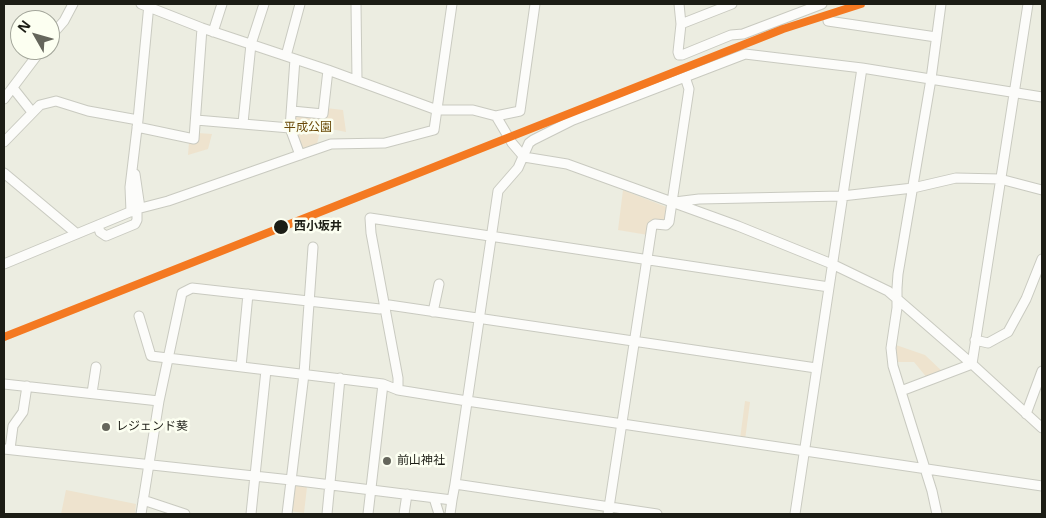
<!DOCTYPE html>
<meta charset="utf-8">
<style>
body{margin:0}
#map{position:relative;width:1046px;height:518px;overflow:hidden;background:#ecede1;font-family:"Noto Sans",sans-serif}
canvas{display:block}
.frame{position:absolute;inset:0;border:5px solid #1c1d15;pointer-events:none}
.north{position:absolute;left:10px;top:10px;width:50px;height:50px;box-sizing:border-box;background:#fcfff1;border:1px solid #a2a599;border-radius:50%;rotate:308deg;font-size:14px;font-weight:700;line-height:20px;text-align:center;color:#1c1d15}
.north::after{content:'';display:block;margin:auto;width:18px;height:22px;background:#65665c;clip-path:polygon(50% 0,100% 100%,50% 72%,0 100%)}
</style>
<div id="map">
<canvas width="1046" height="518"></canvas>
<div class="frame"></div>
<div class="north">N</div>
</div>
<script>
const context = document.querySelector('canvas').getContext('2d');
context.lineJoin = 'round';
function fill(path, color) {
  context.fillStyle = color;
  context.fill(path, 'evenodd');
}
function trace(path, color, width, dash) {
  context.strokeStyle = color;
  context.lineWidth = width;
  context.lineCap = dash ? 'butt' : 'round';
  context.setLineDash(dash || []);
  context.stroke(path);
}
function label(font, color, halo, rows, align = 'center') {
  context.font = font + ' "Noto Sans","Noto Sans JP",sans-serif';
  context.lineWidth = 5;
  context.setLineDash([]);
  context.textBaseline = 'middle';
  context.strokeStyle = halo;
  context.fillStyle = color;
  for (const [text, x, y, turn = 0] of rows) {
    context.save();
    context.translate(x, y);
    context.rotate((+turn || 0) * Math.PI / 180);
    context.textAlign = isNaN(turn) ? turn : align;
    if (halo) context.strokeText(text, 0, 0);
    context.fillText(text, 0, 0);
    context.restore();
  }
}
fill(new Path2D(`
 M 326,108 L 343,110 L 346,132 L 321,127 L 317,144 L 301,150 L 293,128 L 295,114 Z
 M 198,133 L 212,134 L 208,149 L 188,155 L 189,142 L 197,143 Z
 M 623,190 L 669,208 L 667,221 L 654,222 L 648,235 L 618,230 Z
 M 893,344 L 925,355 L 944,373 L 928,379 L 914,362 L 896,362 Z
 M 745,401 L 750,402 L 745,440 L 740,439 Z
 M 296,485 L 307,487 L 304,513 L 290,511 L 292,488 Z
 M 66,490 L 136,504 L 135,514 L 61,514 Z`), '#eee3ce');
const minor = new Path2D(`
 M 141,4 L 202,28 L 328,70 L 437,110 L 473,110 L 496,116 L 520,111 L 535,4
 M 356,4 L 357,80
 M 679,4 L 681,24 L 678,52 L 679,55 L 682,55 L 731,35 L 743,34 L 822,4
 M 828,21 L 936,37
 M 681,24 L 732,4
 M 213,32 L 222,4
 M 50,37 L 64,21 L 73,4
 M 286,56 L 300,4
 M 13,88 L 32,112
 M 4,99 L 41,50
 M 292,111 L 323,114 L 328,70
 M 496,116 L 512,143 L 524,157 L 567,164 L 738,226 L 832,264 L 888,291 L 972,364 L 1042,428
 M 196,120 L 290,128 L 295,59
 M 243,123 L 251,44 L 264,4
 M 137,127 L 194,139 L 202,28
 M 290,128 L 300,155
 M 4,142 L 40,105 L 56,101 L 88,111 L 138,120
 M 4,173 L 77,234
 M 135,174 L 140,208
 M 675,202 L 699,199 L 842,196 L 913,188 L 956,178 L 1000,179 L 1042,190
 M 131,212 L 130,187 L 138,120 L 149,4
 M 98,225 L 100,232 L 106,236 L 135,224 L 137,220 L 137,209
 M 4,264 L 137,209 L 168,201 L 331,144 L 385,143 L 434,130 L 452,4
 M 433,312 L 439,284
 M 139,316 L 151,356 L 383,384 L 398,390 L 467,401 L 1042,486
 M 975,340 L 988,343 L 1008,332 L 1026,299 L 1042,259
 M 972,364 L 1028,4
 M 241,367 L 248,294
 M 4,384 L 159,401
 M 398,390 L 398,378 L 371,233 L 370,218 L 829,287
 M 901,391 L 972,364
 M 92,393 L 96,367
 M 1026,414 L 1042,371
 M 4,449 L 291,480 L 452,500 L 455,484 L 657,514
 M 10,449 L 13,426 L 23,412 L 27,386
 M 455,484 L 498,191 L 518,168 L 529,143 L 533,140 L 573,120 L 745,54 L 862,68 L 1042,97
 M 434,498 L 439,514
 M 143,500 L 185,514
 M 141,514 L 159,401 L 182,293 L 192,288 L 380,309 L 389,305 L 816,368
 M 251,514 L 266,370
 M 287,514 L 304,374 L 313,247
 M 327,514 L 340,378
 M 368,514 L 383,384
 M 404,514 L 407,494
 M 450,514 L 452,500
 M 608,514 L 652,226 L 655,224 L 666,225 L 669,222 L 689,89 L 685,77
 M 795,514 L 862,68
 M 937,514 L 932,491 L 893,366 L 891,348 L 897,308 L 897,288 L 898,274 L 931,79 L 941,4`);
trace(minor, '#c9cac0', 11);
trace(minor, '#fcfcfa', 9);
trace(new Path2D(`
 M 4,337 L 783,29 L 861,4`), '#f47921', 8);
for (const [x, y, r, color] of [
 [281,227,8,"#1c1d15"],
 [106,427,5,"#65665c"],
 [387,461,5,"#65665c"]
]) {
  const dot = new Path2D();
  dot.arc(x, y, r, 0, 2 * Math.PI);
  context.fillStyle = color;
  context.fill(dot);
  trace(dot, '#fcfff1', 2);
}
label('12px', '#694906', '#fcfff1', [
 ["平成公園",308,128]
]);
label('bold 12px', '#1c1d15', '#fcfff1', [
 ["西小坂井",294,227]
], 'left');
label('12px', '#1c1d15', '#fcfff1', [
 ["レジェンド葵",116,427],
 ["前山神社",397,461]
], 'left');
</script>
